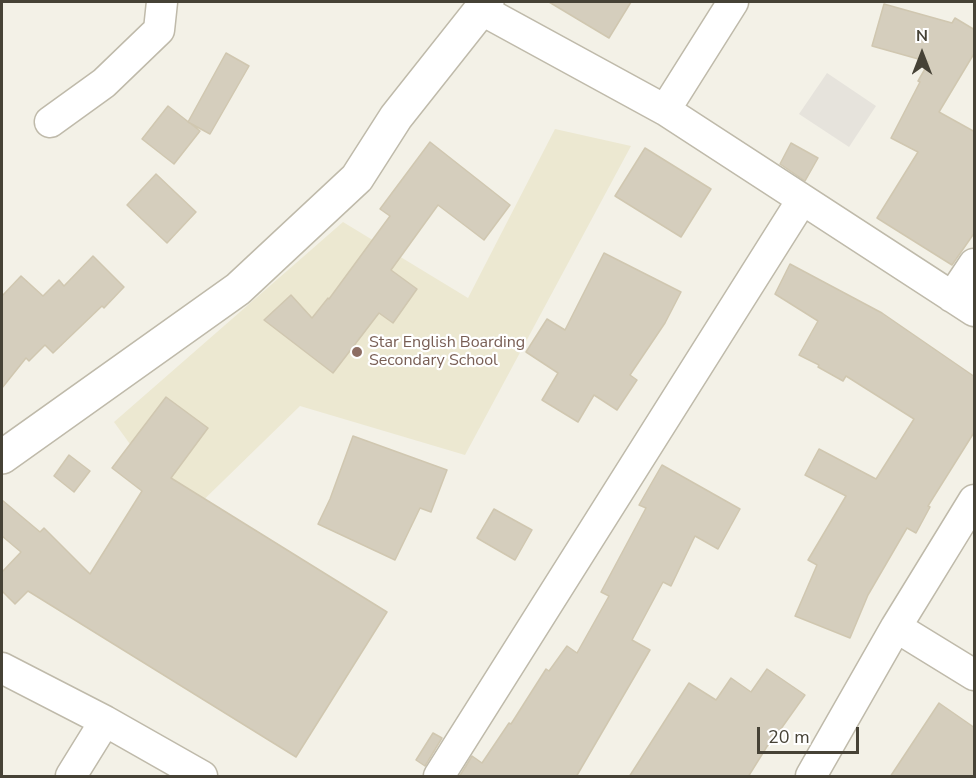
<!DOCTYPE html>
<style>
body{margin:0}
#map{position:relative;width:976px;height:778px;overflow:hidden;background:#f3f1e7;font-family:"Nunito Sans",sans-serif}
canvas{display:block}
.frame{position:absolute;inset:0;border:3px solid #464236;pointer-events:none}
.north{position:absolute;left:892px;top:24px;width:60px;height:60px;-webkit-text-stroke:4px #fff;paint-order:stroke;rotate:0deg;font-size:16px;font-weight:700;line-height:24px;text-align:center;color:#464236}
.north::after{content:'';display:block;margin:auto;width:21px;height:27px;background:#464236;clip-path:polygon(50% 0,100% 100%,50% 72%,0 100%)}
.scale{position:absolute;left:757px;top:727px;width:102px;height:27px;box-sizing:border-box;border:3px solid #464236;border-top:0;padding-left:8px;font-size:18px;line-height:21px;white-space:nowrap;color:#464236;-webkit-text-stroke:4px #fff;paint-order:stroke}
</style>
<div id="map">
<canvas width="976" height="778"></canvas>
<div class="frame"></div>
<div class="north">N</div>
<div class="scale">20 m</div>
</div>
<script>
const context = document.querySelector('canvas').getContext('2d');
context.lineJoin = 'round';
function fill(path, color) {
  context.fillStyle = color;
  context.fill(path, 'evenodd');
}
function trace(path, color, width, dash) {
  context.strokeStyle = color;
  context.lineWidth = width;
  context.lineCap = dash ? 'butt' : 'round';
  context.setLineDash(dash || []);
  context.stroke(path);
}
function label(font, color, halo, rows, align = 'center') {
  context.font = font + ' "Nunito Sans",sans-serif';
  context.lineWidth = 4.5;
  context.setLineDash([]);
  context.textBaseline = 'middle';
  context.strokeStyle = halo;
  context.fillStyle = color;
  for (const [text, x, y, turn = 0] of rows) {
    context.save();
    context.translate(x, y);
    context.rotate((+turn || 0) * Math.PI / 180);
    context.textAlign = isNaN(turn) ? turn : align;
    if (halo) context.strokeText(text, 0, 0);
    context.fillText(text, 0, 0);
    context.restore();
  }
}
fill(new Path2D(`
 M 827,73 L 876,106 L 849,147 L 799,114 Z`), '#e6e3dc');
fill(new Path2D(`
 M 555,129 L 631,146 L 465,455 L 300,406 L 184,519 L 114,422 L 343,222 L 468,298 Z`), '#ece8d1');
const building = new Path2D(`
 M 549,2 L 631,2 L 609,38 Z
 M 884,4 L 952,23 L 955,18 L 975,30 L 975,52 L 939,112 L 975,132 L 975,232 L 952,265 L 877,218 L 918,152 L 891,138 L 920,82 L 918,81 L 929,62 L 872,46 Z
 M 226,53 L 249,66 L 210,134 L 188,122 Z
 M 168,106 L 200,131 L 174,164 L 142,139 Z
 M 430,142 L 510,205 L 484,240 L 438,205 L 391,270 L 417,289 L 393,323 L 379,313 L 333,373 L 264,320 L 291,295 L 312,318 L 328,298 L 329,299 L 390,216 L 380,209 Z
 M 791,143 L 818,158 L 805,181 L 780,164 Z
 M 645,148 L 711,189 L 681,237 L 615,196 Z
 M 156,174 L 196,212 L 167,243 L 127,205 Z
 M 604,253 L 681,292 L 665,323 L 630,375 L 637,380 L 617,410 L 594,395 L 578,422 L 542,400 L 558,373 L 526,352 L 547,319 L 565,330 Z
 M 93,256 L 124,287 L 104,308 L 102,306 L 53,353 L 45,345 L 29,361 L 26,358 L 2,388 L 2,296 L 21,276 L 43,296 L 59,280 L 64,286 Z
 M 790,264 L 882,313 L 975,377 L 975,431 L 928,506 L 930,507 L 916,533 L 907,528 L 868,595 L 850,638 L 795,616 L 817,565 L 808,560 L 846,496 L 805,475 L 819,449 L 876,479 L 914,419 L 846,376 L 843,381 L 818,367 L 819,365 L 799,355 L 818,321 L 775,294 Z
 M 166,397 L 208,428 L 171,478 L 387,612 L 296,757 L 28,591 L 15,604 L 2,591 L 2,572 L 21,552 L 2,536 L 2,500 L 40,532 L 44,528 L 90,574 L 142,491 L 112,468 Z
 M 353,436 L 447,470 L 431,512 L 420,508 L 395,560 L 318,524 L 330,499 Z
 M 69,455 L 90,471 L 74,492 L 54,476 Z
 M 662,465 L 740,509 L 718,549 L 695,536 L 671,586 L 663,582 L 632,640 L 650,650 L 576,777 L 459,777 L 472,756 L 482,763 L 509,723 L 511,724 L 546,669 L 549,671 L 567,646 L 577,653 L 609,596 L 601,592 L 646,508 L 639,505 Z
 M 494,509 L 532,530 L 515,560 L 477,538 Z
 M 767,669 L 805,695 L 778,733 L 776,732 L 748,777 L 629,777 L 689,683 L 716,700 L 731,678 L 751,692 Z
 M 939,703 L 975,728 L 975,777 L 890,777 Z
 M 433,733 L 442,738 L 425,766 L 416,760 Z`);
fill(building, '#d5cebd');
trace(building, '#d0c7b0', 1.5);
const minor = new Path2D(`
 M 482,10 L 665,110 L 974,311
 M 665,110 L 733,2
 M 50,122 L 104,83 L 159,30 L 162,2
 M 952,297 L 974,264
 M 896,627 L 974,675
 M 2,668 L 105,721 L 202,776
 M 71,776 L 105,721
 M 439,776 L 802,200
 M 811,776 L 896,627 L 974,500`);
const tertiary = new Path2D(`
 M 2,457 L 238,289 L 357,178 L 396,117 L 487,2`);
trace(minor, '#bfbaaa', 33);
trace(tertiary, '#bfbaaa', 36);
trace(minor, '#fff', 30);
trace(tertiary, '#fff', 33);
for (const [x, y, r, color] of [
 [357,352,6,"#8d6e63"]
]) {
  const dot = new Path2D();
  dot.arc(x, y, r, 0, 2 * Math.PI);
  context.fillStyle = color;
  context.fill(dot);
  trace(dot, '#fff', 2);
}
label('16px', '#785e54', '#fff', [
 ["Star English Boarding",369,343],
 ["Secondary School",369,361]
], 'left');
</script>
